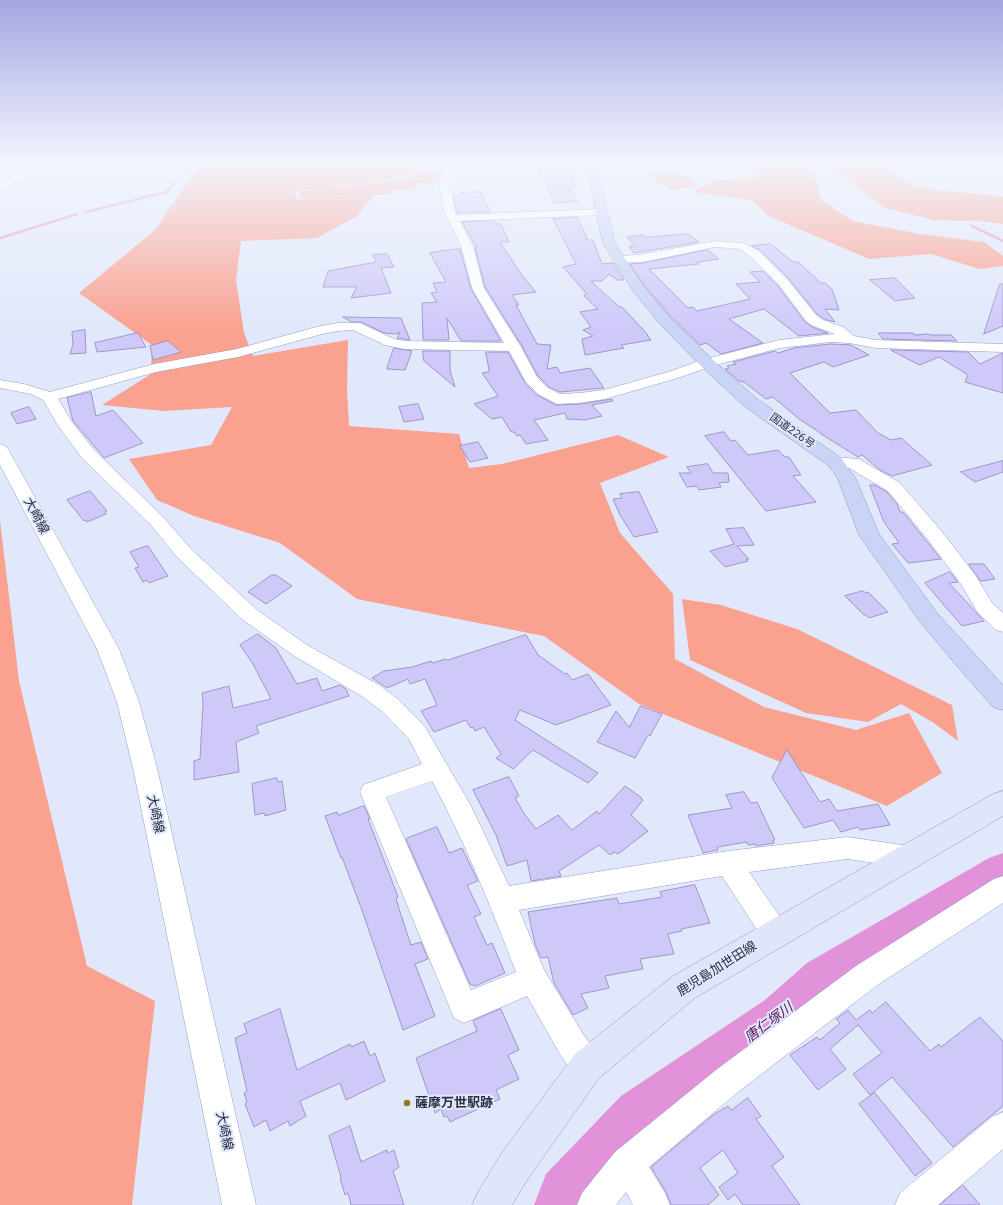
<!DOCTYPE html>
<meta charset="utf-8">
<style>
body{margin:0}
canvas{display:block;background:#e1e8fb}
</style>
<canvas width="1003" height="1205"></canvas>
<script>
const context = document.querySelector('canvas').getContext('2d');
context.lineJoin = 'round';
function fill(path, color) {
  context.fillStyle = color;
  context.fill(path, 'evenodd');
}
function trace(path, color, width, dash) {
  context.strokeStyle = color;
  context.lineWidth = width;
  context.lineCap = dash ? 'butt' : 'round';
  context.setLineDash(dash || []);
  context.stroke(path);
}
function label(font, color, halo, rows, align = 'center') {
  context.font = font + ' "Noto Sans","Noto Sans JP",sans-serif';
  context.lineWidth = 4;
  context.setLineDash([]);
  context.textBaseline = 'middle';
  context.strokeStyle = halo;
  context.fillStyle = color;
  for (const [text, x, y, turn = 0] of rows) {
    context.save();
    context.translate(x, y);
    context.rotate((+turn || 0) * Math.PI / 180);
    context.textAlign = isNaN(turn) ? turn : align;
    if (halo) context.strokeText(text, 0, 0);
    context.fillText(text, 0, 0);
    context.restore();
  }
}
fill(new Path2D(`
 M 205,161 L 430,161 L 418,170 L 444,172 L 443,182 L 418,183 L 414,189 L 394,190 L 391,194 L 301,198 L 299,191 L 364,185 L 412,177 L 413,172 L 407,176 L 361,184 L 294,191 L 297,199 L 373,195 L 357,216 L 317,238 L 241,241 L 236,280 L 244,333 L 253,356 L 348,340 L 347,391 L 349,426 L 459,434 L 469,468 L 502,464 L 618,435 L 669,457 L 600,483 L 620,533 L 673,594 L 675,659 L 764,707 L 856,730 L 909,713 L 942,773 L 887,806 L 639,704 L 544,636 L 357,599 L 280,543 L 194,516 L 157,500 L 129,459 L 211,445 L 232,407 L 164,411 L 102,405 L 151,374 L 152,345 L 79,293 L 155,230 L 199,166 Z
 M 621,161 L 800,161 L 814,176 L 822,201 L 853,221 L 920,234 L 984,242 L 1003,256 L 1003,266 L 980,269 L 931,254 L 869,259 L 769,216 L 752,200 L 693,192 L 716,180 L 764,177 L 740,164 L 697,164 L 626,169 Z
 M 810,161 L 873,161 L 915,186 L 942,191 L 982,194 L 1003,197 L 1003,224 L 981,221 L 934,220 L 885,208 L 850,181 L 819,163 Z
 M 652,169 L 664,173 L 681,172 L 698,186 L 671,190 L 642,171 Z
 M 0,520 L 19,681 L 87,966 L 155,1001 L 132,1205 L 0,1205 Z
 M 682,599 L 721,605 L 797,629 L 952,705 L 958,741 L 934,723 L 901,704 L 868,722 L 806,713 L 690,660 Z`), '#faa190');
trace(new Path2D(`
 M 86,212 L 166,192 L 197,161
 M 972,226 L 1003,241
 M 0,238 L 77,214`), '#e292d8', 2.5);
fill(new Path2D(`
 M 1003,853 L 1003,893 L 839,995 L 797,1032 L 657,1132 L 590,1205 L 534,1205 L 546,1174 L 621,1096 L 765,1000 L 807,963 L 989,858 Z`), '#e292d8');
const building = new Path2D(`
 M 557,166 L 568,166 L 575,187 L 570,187 L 570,189 L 578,201 L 555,203 L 538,168 Z
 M 481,192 L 490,212 L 457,213 L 453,196 L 462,195 L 461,193 Z
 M 577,218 L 586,235 L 587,240 L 593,240 L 602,264 L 613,263 L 624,280 L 617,280 L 609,274 L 602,281 L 591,281 L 619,307 L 622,307 L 648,335 L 647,335 L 651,340 L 621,345 L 624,348 L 585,355 L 582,339 L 593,336 L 583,330 L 591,327 L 580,312 L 598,309 L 586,298 L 584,295 L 587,294 L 563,267 L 576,264 L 553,219 Z
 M 494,221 L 496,224 L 501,224 L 509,242 L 500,242 L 521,274 L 536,292 L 512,295 L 519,305 L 516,305 L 537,344 L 551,345 L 547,369 L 557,367 L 560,373 L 590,368 L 604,388 L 560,392 L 549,387 L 538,376 L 522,346 L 485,287 L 475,248 L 477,248 L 462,222 Z
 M 689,234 L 699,242 L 634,253 L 629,246 L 635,246 L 627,237 L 644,235 L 646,237 Z
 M 771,244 L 793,262 L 798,262 L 821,283 L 825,283 L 832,289 L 839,310 L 825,309 L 835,322 L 824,319 L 817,314 L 788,278 L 760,250 L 752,246 Z
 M 456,249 L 460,249 L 471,289 L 501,341 L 461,341 L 447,318 L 449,340 L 423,340 L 422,303 L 437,302 L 431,293 L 437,292 L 433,283 L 446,282 L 430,253 Z
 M 708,250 L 719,259 L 697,262 L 699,264 L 649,269 L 688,308 L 693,307 L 697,311 L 750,299 L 736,284 L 760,282 L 750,272 L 763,271 L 778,286 L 805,322 L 812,327 L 828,333 L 799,336 L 764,309 L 729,319 L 763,343 L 721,354 L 706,343 L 700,345 L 670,316 L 644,285 L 630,264 L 643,263 Z
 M 387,254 L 394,267 L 381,268 L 391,293 L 351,298 L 357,287 L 323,287 L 328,271 L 376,262 L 373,255 Z
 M 895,278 L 915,298 L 895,301 L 870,280 Z
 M 1000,284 L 1003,284 L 1003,326 L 984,334 Z
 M 343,317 L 401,318 L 410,340 L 397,338 L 400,332 L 397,334 L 384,333 L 361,322 L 352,322 Z
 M 85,330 L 86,353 L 70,354 L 73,344 L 72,332 Z
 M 138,333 L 146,347 L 97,352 L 95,343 Z
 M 879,333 L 913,333 L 914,335 L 928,334 L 931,335 L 951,335 L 957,341 L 883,339 Z
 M 168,341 L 181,352 L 153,360 L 150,346 Z
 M 831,344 L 851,345 L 869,355 L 833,367 L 824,362 L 790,373 L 830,413 L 856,410 L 878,433 L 891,440 L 901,438 L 932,465 L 892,476 L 880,470 L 862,455 L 858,457 L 821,434 L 822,434 L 799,419 L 773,397 L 766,399 L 744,382 L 739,381 L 725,369 L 729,368 L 727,366 L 736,364 L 733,362 L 775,351 L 778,353 L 794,348 Z
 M 394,348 L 412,351 L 405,370 L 387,369 Z
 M 891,350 L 968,352 L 980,364 L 1003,353 L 1003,393 L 965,382 L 968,375 L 939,357 L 920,365 Z
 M 423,351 L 450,351 L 450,370 L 455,387 L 424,361 Z
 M 486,352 L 508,352 L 525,383 L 537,395 L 556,405 L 580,404 L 612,399 L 613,401 L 592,405 L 602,416 L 585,420 L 567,419 L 565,413 L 534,420 L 548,440 L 526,444 L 520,435 L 517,436 L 514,432 L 511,432 L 502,417 L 492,419 L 474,404 L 498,396 L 482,373 L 489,372 Z
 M 91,392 L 96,416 L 113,410 L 143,443 L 104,458 L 73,421 L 67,398 Z
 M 418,404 L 424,419 L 404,422 L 399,407 Z
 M 29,407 L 36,419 L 17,424 L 11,413 Z
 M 724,432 L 731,441 L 735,440 L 748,455 L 778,450 L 785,457 L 789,457 L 801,475 L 793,476 L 816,502 L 766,511 L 705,436 Z
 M 478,442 L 488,458 L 470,462 L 460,446 Z
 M 1003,461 L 1003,472 L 975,482 L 961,472 Z
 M 708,464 L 713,473 L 728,473 L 729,482 L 719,483 L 721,487 L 699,490 L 697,486 L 687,487 L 679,473 L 691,473 L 687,467 Z
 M 870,485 L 875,485 L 887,492 L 897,504 L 900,512 L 903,512 L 941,559 L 908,563 L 892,544 L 899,543 L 884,522 Z
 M 90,491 L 107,511 L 105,512 L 106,514 L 87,522 L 86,520 L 84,521 L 67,500 Z
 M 639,492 L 658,532 L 634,537 L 620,515 L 613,499 L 622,498 L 620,494 Z
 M 744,528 L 754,545 L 737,546 L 749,559 L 746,559 L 748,561 L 725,567 L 710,551 L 734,544 L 726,529 Z
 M 148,546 L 168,576 L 149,583 L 147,580 L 143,582 L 135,568 L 139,567 L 130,552 Z
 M 969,564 L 984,564 L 995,579 L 981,581 Z
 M 950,572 L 958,582 L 949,583 L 984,621 L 962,626 L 925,583 Z
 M 272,575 L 276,575 L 292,586 L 266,604 L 248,592 Z
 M 863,591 L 866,593 L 868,592 L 888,612 L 869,618 L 866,615 L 864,615 L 845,596 Z
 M 258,634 L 276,648 L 297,684 L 317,678 L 322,691 L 340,685 L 346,689 L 349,696 L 256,726 L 259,733 L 236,742 L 239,772 L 194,780 L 194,761 L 200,759 L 203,704 L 202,693 L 229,686 L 233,708 L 271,699 L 253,664 L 240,645 Z
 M 526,635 L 538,655 L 565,674 L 567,673 L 572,680 L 588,674 L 611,705 L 556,725 L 520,710 L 515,720 L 598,773 L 588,783 L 533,750 L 513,769 L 496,758 L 501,754 L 484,727 L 475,731 L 473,727 L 471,728 L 466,720 L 434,732 L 421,711 L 437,705 L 425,679 L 410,684 L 408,679 L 387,688 L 372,678 L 384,671 L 412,667 L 431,661 L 432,663 L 446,659 L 447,660 Z
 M 641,706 L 662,714 L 650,736 L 648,735 L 635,758 L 597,742 L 616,711 L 629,727 Z
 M 787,750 L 820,802 L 829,799 L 837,811 L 878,804 L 890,825 L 860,830 L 858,827 L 841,832 L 833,820 L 804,828 L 772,778 Z
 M 509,777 L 519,796 L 515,798 L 525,815 L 536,829 L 558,815 L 572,830 L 597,811 L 599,814 L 625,786 L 642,798 L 641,799 L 643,800 L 631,815 L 648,831 L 618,854 L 615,852 L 610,855 L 599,845 L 559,871 L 561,876 L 531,881 L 527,860 L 507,866 L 496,835 L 473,790 Z
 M 277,778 L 278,782 L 282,781 L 286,810 L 265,816 L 264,813 L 255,815 L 252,784 Z
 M 744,792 L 751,803 L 757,802 L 775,840 L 773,840 L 774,843 L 756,846 L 755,844 L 748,845 L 747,842 L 717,847 L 718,850 L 703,853 L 688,815 L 732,808 L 726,795 Z
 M 364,806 L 370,819 L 368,819 L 392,881 L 398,897 L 396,898 L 400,912 L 411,945 L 421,942 L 428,959 L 415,964 L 435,1016 L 403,1030 L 363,913 L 342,857 L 341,858 L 325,816 L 337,812 L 338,815 Z
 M 437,827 L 449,853 L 462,848 L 478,881 L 467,885 L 481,914 L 474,917 L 487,945 L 492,943 L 505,973 L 475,986 L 470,984 L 406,839 Z
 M 695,885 L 710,923 L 681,929 L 682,931 L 668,934 L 674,954 L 640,959 L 643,969 L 605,976 L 609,988 L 581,994 L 588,1008 L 573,1015 L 554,983 L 548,957 L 541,958 L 535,944 L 528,912 L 617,898 L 619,904 L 662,897 L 660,892 Z
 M 886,1002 L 930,1051 L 939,1044 L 941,1047 L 980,1017 L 1003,1041 L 1003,1106 L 953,1147 L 892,1077 L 870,1095 L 853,1074 L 882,1053 L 858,1025 L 830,1049 L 846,1069 L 818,1090 L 790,1055 L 817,1037 L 820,1040 L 840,1023 L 836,1019 L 848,1010 L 856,1020 L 870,1010 L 872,1013 Z
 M 280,1009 L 297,1070 L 350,1044 L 351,1047 L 364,1041 L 370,1056 L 375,1053 L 385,1081 L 346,1100 L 340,1083 L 300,1101 L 306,1116 L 290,1126 L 288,1121 L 270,1131 L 266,1120 L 254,1127 L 245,1104 L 247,1102 L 244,1093 L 247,1091 L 235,1038 L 247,1033 L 244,1024 Z
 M 501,1009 L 519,1050 L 508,1055 L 519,1079 L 496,1090 L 500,1099 L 450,1122 L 447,1116 L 444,1117 L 441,1109 L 435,1113 L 416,1058 L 477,1031 L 473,1021 Z
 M 875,1093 L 932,1163 L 915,1176 L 859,1104 Z
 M 748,1098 L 761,1116 L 756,1119 L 784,1157 L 772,1166 L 800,1205 L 743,1205 L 735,1194 L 728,1200 L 719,1187 L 738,1173 L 723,1150 L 700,1168 L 719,1195 L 708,1205 L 671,1205 L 666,1192 L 651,1167 L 713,1115 L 728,1106 L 731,1110 Z
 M 350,1126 L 361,1162 L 387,1150 L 388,1153 L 394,1150 L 399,1167 L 393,1171 L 404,1205 L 351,1205 L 348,1193 L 345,1195 L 340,1178 L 341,1177 L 329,1136 Z
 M 963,1185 L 980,1205 L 940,1205 Z`);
fill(building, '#cfc9fa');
trace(building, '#9e97c6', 1);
const minor = new Path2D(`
 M 44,161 L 58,161 L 0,190 L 0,183 Z
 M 449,161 L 459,161 L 449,183 L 456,215 L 602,209 L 607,212 L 602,215 L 460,221 L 473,246 L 484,288 L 521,347 L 537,377 L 548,388 L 560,394 L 580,393 L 604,390 L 668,372 L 702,360 L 779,340 L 835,334 L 813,326 L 806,321 L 779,285 L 751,257 L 740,249 L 715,247 L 643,262 L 615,263 L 613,260 L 615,257 L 643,254 L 715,241 L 743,243 L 759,251 L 787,279 L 816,315 L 823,320 L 843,327 L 854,336 L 876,340 L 1003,344 L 1003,352 L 876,348 L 849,343 L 831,342 L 780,348 L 712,366 L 678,378 L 605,399 L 580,403 L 557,404 L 538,394 L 526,382 L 509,351 L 404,349 L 385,345 L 353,330 L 338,331 L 322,334 L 238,357 L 156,372 L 58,399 L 72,422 L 94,450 L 163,517 L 191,549 L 257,610 L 307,645 L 379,685 L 399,700 L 425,727 L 471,806 L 509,886 L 728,851 L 847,837 L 909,846 L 918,849 L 922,857 L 918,865 L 909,868 L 847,859 L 749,872 L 785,924 L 789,933 L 785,942 L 775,946 L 765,942 L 722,876 L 519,910 L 544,970 L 583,1034 L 598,1055 L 602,1066 L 598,1077 L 587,1081 L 576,1077 L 561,1056 L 527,996 L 464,1023 L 454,1018 L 360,792 L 363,785 L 422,764 L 409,739 L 383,712 L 363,697 L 293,655 L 243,620 L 177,557 L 151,525 L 82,458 L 57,424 L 43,400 L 31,394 L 0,388 L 0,380 L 24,384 L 50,392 L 154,364 L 237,349 L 316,327 L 338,323 L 360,323 L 394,339 L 404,341 L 504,343 L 472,288 L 461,246 L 444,211 L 439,183 ZM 432,781 C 465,842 491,907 516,972 L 471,990 L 386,797 Z
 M 0,444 L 6,446 L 8,449 L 119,649 L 139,702 L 157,768 L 256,1205 L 222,1205 L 133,768 L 117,702 L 97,649 L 0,465 Z
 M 835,457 L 859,459 L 900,483 L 943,533 L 976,576 L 992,603 L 1003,613 L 1003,632 L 996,630 L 978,613 L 961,584 L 929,541 L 888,491 L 849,468 L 829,466 L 827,462 L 829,458 Z
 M 1003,876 L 1003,903 L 876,986 L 738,1092 L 649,1167 L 665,1193 L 670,1205 L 633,1205 L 626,1192 L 616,1205 L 577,1205 L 582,1193 L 615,1152 L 716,1070 L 856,966 L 994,879 Z
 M 1003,1112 L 1003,1149 L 938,1205 L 895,1205 L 900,1193 L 992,1117 Z`);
const major = new Path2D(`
 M 1003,791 L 1003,816 L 695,998 L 599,1078 L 527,1180 L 512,1205 L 472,1205 L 478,1192 L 501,1154 L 575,1054 L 673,976 L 993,794 Z`);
const highway = new Path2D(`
 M 585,161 L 595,161 L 615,243 L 643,286 L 669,317 L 713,360 L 756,398 L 841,458 L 856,479 L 879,534 L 937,613 L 1003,685 L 1003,710 L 994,708 L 962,672 L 921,623 L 859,535 L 838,479 L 829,466 L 744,406 L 701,366 L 659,323 L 633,291 L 603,243 Z`);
trace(minor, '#919fcd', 1);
trace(major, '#919ab6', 1);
trace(highway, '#919ab6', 1);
fill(minor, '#fff');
fill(major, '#dfe5fa');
fill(highway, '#c9d4f6');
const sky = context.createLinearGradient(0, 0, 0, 330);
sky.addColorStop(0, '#a5a6e2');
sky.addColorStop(0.49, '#f2f5fd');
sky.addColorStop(1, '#f2f5fd00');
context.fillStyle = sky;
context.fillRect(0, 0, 1003, 330);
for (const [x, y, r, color] of [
 [407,1103,4,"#957a22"]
]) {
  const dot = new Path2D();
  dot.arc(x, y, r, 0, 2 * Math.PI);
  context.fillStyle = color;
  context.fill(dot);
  trace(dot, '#e1e8fb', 1.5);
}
label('11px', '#292e40', '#e1e8fb', [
 ["国道226号",792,431,35]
]);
label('13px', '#292e40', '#e1e8fb', [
 ["大崎線",36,516,62],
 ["大崎線",155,814,78],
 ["鹿児島加世田線",717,969,-32],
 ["大崎線",224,1131,78]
]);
label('bold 13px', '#292e40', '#e1e8fb', [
 ["薩摩万世駅跡",415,1103]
], 'left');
label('italic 14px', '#5a1455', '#e1e8fb', [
 ["唐仁塚川",769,1023,-37]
]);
</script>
